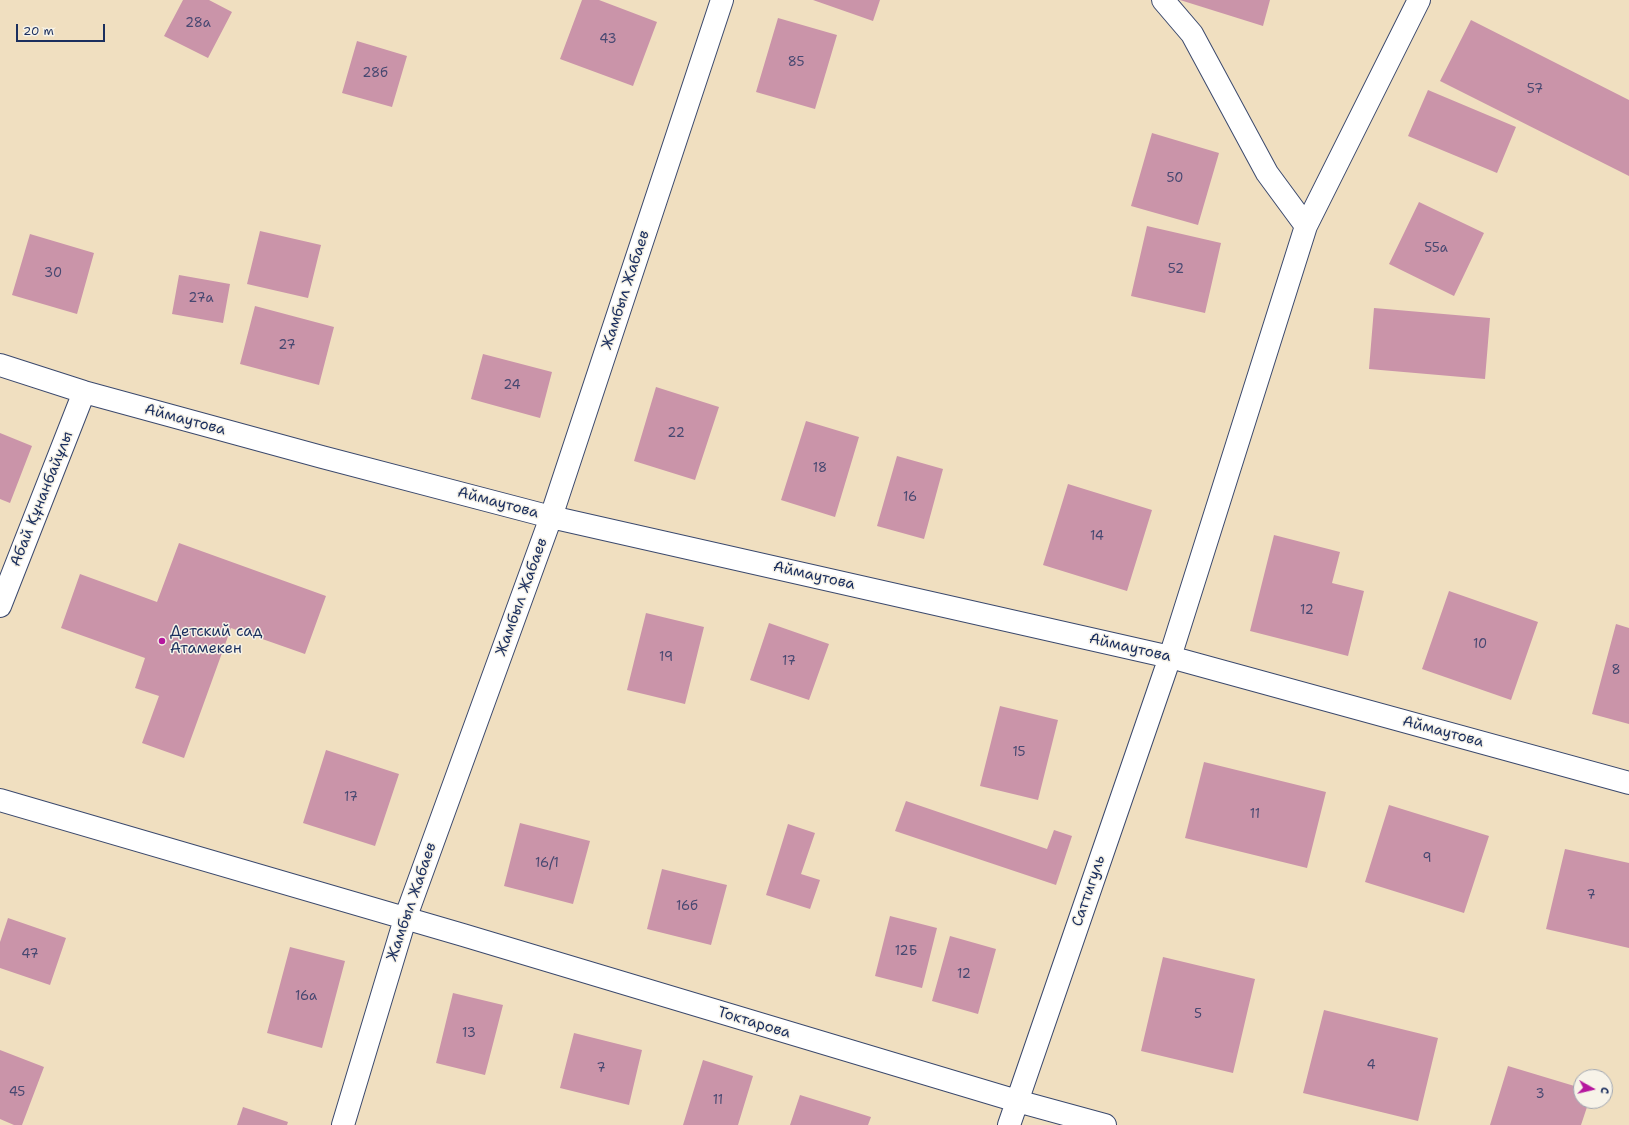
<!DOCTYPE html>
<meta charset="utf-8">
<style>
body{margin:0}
#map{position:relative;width:1629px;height:1125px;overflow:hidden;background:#f0dfc0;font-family:"Shantell Sans",sans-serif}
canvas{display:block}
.north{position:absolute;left:1573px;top:1069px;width:40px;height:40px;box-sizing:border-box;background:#f7f3e8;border:1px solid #9fa5b1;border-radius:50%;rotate:98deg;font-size:11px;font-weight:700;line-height:16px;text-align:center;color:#1b2f5e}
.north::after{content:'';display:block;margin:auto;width:14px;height:18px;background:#b5179e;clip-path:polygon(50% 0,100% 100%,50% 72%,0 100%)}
.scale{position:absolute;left:16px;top:24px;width:89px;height:18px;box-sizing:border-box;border:2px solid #1b2f5e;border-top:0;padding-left:5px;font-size:12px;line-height:14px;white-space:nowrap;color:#1b2f5e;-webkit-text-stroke:3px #f7f3e8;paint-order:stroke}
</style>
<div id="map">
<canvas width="1629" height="1125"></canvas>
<div class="north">С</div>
<div class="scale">20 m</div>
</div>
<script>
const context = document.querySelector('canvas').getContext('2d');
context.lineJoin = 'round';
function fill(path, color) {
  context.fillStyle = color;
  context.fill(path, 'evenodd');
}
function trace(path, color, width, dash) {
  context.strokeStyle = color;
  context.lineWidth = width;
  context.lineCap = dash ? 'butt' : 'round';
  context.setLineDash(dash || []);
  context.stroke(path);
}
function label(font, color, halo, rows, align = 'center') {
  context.font = font + ' "Shantell Sans",sans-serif';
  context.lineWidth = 3;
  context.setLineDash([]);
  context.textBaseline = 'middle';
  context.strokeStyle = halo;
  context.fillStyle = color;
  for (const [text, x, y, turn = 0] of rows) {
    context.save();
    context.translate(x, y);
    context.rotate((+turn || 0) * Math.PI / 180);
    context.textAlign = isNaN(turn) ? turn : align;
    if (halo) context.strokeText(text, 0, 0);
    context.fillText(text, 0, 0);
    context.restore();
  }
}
fill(new Path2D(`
 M 183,0 L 209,0 L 232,12 L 208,58 L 164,36 Z
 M 582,0 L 599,0 L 657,22 L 633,86 L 560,59 Z
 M 813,0 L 880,0 L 873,21 Z
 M 1180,0 L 1270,0 L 1263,26 Z
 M 778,18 L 837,35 L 815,109 L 756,92 Z
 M 1471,20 L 1629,100 L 1629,176 L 1440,81 Z
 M 357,41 L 407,56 L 392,107 L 342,93 Z
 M 1428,90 L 1516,127 L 1497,173 L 1408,136 Z
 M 1152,133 L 1219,153 L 1198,225 L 1131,206 Z
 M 1419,202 L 1484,233 L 1454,296 L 1389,264 Z
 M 1147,226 L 1221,243 L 1205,313 L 1131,296 Z
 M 260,231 L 321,245 L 308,298 L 247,284 Z
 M 30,234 L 94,253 L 77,314 L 12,295 Z
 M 179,275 L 230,284 L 223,323 L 172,314 Z
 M 255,306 L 334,327 L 319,385 L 240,364 Z
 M 1374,308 L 1490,318 L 1485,379 L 1369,369 Z
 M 483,354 L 552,372 L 540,418 L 471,399 Z
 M 656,387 L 719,407 L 695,480 L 634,461 Z
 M 806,421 L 859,437 L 835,517 L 781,500 Z
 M 0,433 L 32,446 L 10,503 L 0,499 Z
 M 897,456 L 943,469 L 924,539 L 877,526 Z
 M 1068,484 L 1152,510 L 1127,591 L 1043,565 Z
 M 1274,535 L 1340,552 L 1332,583 L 1364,591 L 1348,656 L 1250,631 Z
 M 179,543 L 326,596 L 305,654 L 231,628 L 184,758 L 142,743 L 159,696 L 135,688 L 145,658 L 61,628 L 80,574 L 157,602 Z
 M 1449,591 L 1538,622 L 1511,700 L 1422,669 Z
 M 646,613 L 704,627 L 685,704 L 627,690 Z
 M 769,623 L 829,644 L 809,700 L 750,680 Z
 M 1616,624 L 1629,628 L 1629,724 L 1592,714 Z
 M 1000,706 L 1058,720 L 1038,800 L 980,786 Z
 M 326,750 L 399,774 L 375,846 L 303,823 Z
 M 1204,762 L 1326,792 L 1307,868 L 1185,838 Z
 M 906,801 L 1047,849 L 1054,830 L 1072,836 L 1056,885 L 895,831 Z
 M 1389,805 L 1489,836 L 1464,913 L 1365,882 Z
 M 520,823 L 590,841 L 573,904 L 504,886 Z
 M 788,824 L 815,833 L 801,874 L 820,880 L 810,909 L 766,895 Z
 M 1565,849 L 1629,863 L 1629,948 L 1546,929 Z
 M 662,869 L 727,885 L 711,945 L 647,929 Z
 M 890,916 L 937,928 L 922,988 L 875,976 Z
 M 8,918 L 66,938 L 50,985 L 0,968 L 0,942 Z
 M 950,936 L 996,949 L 978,1014 L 932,1001 Z
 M 290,947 L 345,961 L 322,1048 L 267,1033 Z
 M 1163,957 L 1255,979 L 1233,1073 L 1141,1051 Z
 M 453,993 L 503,1005 L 485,1075 L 436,1063 Z
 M 1324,1010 L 1438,1038 L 1418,1121 L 1303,1093 Z
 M 574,1033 L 642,1050 L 629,1105 L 560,1088 Z
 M 0,1050 L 44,1067 L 22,1125 L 14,1125 L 0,1119 Z
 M 703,1060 L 753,1076 L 738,1125 L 683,1125 Z
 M 1508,1066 L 1581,1088 L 1581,1101 L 1589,1101 L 1581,1125 L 1490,1125 Z
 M 800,1095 L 871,1117 L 868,1125 L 790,1125 Z
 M 243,1107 L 288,1122 L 287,1125 L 237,1125 Z`), '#ca94a9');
const street = new Path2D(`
 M 1163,0 L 1192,34 L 1267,173 L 1306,226
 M 0,365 L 84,392 L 322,457 L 551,517 L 1170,657 L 1629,783
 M 0,606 L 84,392
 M 0,800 L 463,935 L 1017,1101 L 1105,1125
 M 343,1125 L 405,919 L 551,517 L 722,0
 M 1009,1125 L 1170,657 L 1306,226 L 1419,0`);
trace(street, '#3b496d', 24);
trace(street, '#fff', 22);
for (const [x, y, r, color] of [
 [162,641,4,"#b5179e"]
]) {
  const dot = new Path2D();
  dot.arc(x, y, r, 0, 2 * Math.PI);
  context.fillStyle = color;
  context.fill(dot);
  trace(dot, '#f7f3e8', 1.5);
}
label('13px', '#474871', null, [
 ["28а",198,24],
 ["43",608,40],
 ["85",796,63],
 ["28б",375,74],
 ["57",1535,90],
 ["50",1175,179],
 ["55а",1436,249],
 ["52",1176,270],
 ["30",53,274],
 ["27а",201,299],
 ["27",287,346],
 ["24",512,386],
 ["22",676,434],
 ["18",820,469],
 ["16",910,498],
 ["14",1097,537],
 ["12",1307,611],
 ["10",1480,645],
 ["19",666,658],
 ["17",789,662],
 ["8",1616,671],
 ["15",1019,753],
 ["17",351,798],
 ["11",1255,815],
 ["9",1427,859],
 ["16/1",547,864],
 ["7",1591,896],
 ["16б",687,907],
 ["12Б",906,952],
 ["47",30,955],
 ["12",964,975],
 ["16а",306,997],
 ["5",1198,1015],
 ["13",469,1034],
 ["4",1371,1066],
 ["7",601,1069],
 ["45",17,1093],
 ["3",1540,1095],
 ["11",718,1101]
]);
label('15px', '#1b2f5e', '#f7f3e8', [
 ["Жамбыл Жабаев",626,290,-72],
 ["Аймаутова",185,420,15],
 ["Абай Құнанбайұлы",42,499,-68],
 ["Аймаутова",498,503,15],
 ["Аймаутова",814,576,13],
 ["Жамбыл Жабаев",522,597,-70],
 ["Аймаутова",1130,648,13],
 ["Аймаутова",1443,732,15],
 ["Саттигуль",1089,891,-71],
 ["Жамбыл Жабаев",412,902,-71],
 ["Токтарова",754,1023,17]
]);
label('15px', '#1b2f5e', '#f7f3e8', [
 ["Детский сад",170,632],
 ["Атамекен",170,649]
], 'left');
</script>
